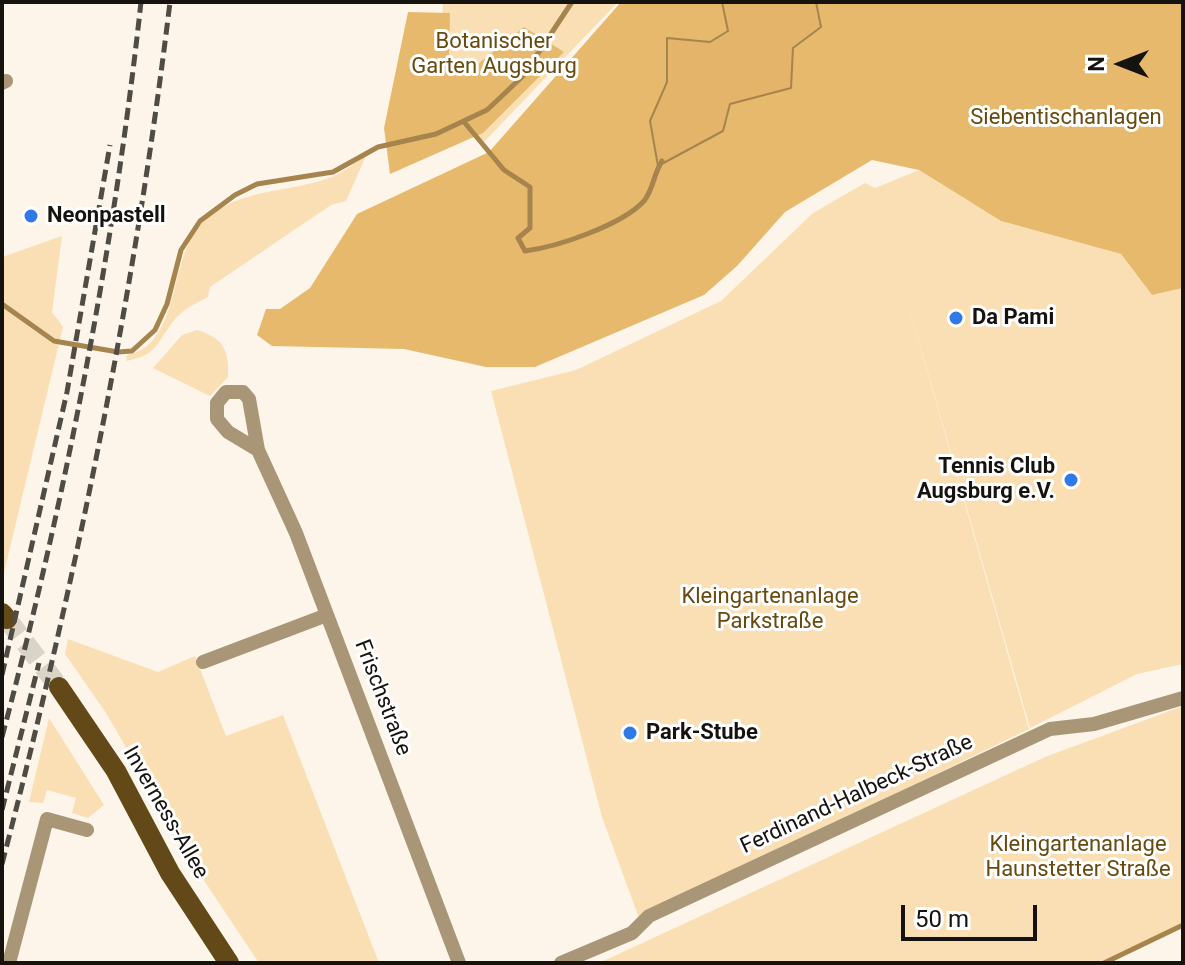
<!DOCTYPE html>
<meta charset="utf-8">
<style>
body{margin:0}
#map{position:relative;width:1185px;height:965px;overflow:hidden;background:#fdf5e9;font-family:Roboto,sans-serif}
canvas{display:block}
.frame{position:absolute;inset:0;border:4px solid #16130f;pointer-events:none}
.north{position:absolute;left:1081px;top:24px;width:80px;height:80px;-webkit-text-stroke:6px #fff;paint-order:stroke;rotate:270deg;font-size:22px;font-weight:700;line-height:32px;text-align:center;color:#16130f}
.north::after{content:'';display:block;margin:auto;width:28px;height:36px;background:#16130f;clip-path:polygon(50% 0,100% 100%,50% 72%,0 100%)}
.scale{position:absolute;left:901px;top:905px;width:136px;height:36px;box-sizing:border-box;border:4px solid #16130f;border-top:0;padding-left:10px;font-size:24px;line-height:28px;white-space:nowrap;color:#16130f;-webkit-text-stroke:6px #fff;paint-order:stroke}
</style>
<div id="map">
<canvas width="1185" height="965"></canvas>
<div class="frame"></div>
<div class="north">N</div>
<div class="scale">50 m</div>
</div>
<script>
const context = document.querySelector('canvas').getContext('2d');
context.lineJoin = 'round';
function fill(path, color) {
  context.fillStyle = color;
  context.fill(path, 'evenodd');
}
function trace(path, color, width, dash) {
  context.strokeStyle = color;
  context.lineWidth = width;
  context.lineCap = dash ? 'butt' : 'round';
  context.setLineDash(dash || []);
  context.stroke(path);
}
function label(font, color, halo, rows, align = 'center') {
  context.font = font + ' Roboto,sans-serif';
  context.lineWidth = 6;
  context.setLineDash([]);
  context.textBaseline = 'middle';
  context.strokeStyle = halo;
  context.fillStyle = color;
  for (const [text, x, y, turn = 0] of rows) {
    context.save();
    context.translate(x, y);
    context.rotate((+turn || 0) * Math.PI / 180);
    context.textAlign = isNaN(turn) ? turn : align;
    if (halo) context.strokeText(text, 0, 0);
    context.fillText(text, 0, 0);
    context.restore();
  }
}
fill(new Path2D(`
 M 443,2 L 618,2 L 484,142 L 459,124 L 436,134 Z
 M 366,156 L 346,201 L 331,205 L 210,287 L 208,297 C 197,303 185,308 176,318 C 156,341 160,355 126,361 L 127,355 C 182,345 168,254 203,222 C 240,187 284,194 329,178 C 341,174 354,163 366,156 Z
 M 919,170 L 1001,221 L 1121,254 L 1152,295 L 1183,288 L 1183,664 L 1137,674 L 1030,728 L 897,265 L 1029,729 L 639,918 L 602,817 L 491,391 L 576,370 L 721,301 L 813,213 L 865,183 L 875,188 Z
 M 62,236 L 52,312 L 63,327 L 2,581 L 2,257 Z
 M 197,330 C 224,338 229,350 228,377 L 210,396 L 153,368 L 182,335 Z
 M 68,639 L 158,672 L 195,656 L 226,736 L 283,715 L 379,963 L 259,963 L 203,879 L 106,713 L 65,654 Z
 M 1183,706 L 1183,928 L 1110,963 L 599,963 L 1045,757 Z
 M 49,718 L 104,805 L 88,818 L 72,813 L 76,798 L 47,790 L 43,803 L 29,802 Z`), '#fadfb4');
fill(new Path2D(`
 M 621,2 L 722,2 L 729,31 L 710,42 L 667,38 L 667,82 L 650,121 L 659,166 L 730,104 L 791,88 L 793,48 L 816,2 L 1183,2 L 1183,288 L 1152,295 L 1121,254 L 1001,221 L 919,170 L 872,160 L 785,212 L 737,266 L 704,295 L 535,367 L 486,367 L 404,349 L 272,346 L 257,335 L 266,309 L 280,309 L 310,288 L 357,214 L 489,152 Z
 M 408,12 L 450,13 L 449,55 L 460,69 L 473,68 L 524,27 L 564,52 L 483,133 L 390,174 L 384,128 Z`), '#e7b96d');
const water = new Path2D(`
 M 722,2 L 816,2 L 821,27 L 793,48 L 791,88 L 730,104 L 723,131 L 658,166 L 650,121 L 667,82 L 667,38 L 710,42 L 728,31 Z`);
fill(water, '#e3b469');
trace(water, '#a6844e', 2);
trace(new Path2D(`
 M 465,123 L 504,170 L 530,187 L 530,228 L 518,238 L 525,251 C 557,247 622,225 644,201 C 653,190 654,173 662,161
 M 2,304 L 54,341 L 118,352 L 132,351 L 155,330 L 167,304 L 181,250 L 200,221 L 235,195 L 257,184 L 333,172 L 378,147 L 436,134 L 487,110 L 523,76 L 572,2
 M 1104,963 L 1183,925`), '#a6844e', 5);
trace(new Path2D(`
 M 7,619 L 59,687`), '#dad3c8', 20, [20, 10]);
trace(new Path2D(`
 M 2,83 L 6,81
 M 258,450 L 228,432 L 217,419 L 217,403 L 226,392 L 243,392 L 249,399 L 258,450 L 296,533 L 459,963
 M 203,662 L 327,615
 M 9,963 L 47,819 L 87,830
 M 561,963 L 632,933 L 649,916 L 1050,729 L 1094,724 L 1183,698`), '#a99677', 14);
trace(new Path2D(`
 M 2,613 L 7,619
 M 59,687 L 116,771 L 170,873 L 229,963`), '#634818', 20);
trace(new Path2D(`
 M 2,675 L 67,392 L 110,145
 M 2,737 C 66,497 114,249 141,2
 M 2,810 L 39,663
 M 2,864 C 76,580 135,293 170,2`), '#4f4b45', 5, [12, 6]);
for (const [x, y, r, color] of [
 [31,216,8,"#2f7ae6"],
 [956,318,8,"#2f7ae6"],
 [1071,480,8,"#2f7ae6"],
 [630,733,8,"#2f7ae6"]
]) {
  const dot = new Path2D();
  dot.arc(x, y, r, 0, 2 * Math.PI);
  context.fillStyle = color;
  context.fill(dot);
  trace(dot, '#fff', 3);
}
label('22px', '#68490e', '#fff', [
 ["Botanischer",494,42],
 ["Garten Augsburg",494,67],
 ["Siebentischanlagen",1066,118],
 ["Kleingartenanlage",770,597],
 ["Parkstraße",770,622],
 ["Kleingartenanlage",1078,845],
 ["Haunstetter Straße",1078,870]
]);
label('bold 22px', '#16130f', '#fff', [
 ["Neonpastell",47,216],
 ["Da Pami",972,318],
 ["Tennis Club",1055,467,"right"],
 ["Augsburg e.V.",1055,492,"right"],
 ["Park-Stube",646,733]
], 'left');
label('22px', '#16130f', '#fff', [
 ["Frischstraße",382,698,69],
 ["Ferdinand-Halbeck-Straße",857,795,-25],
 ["Inverness-Allee",165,813,60]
]);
</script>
